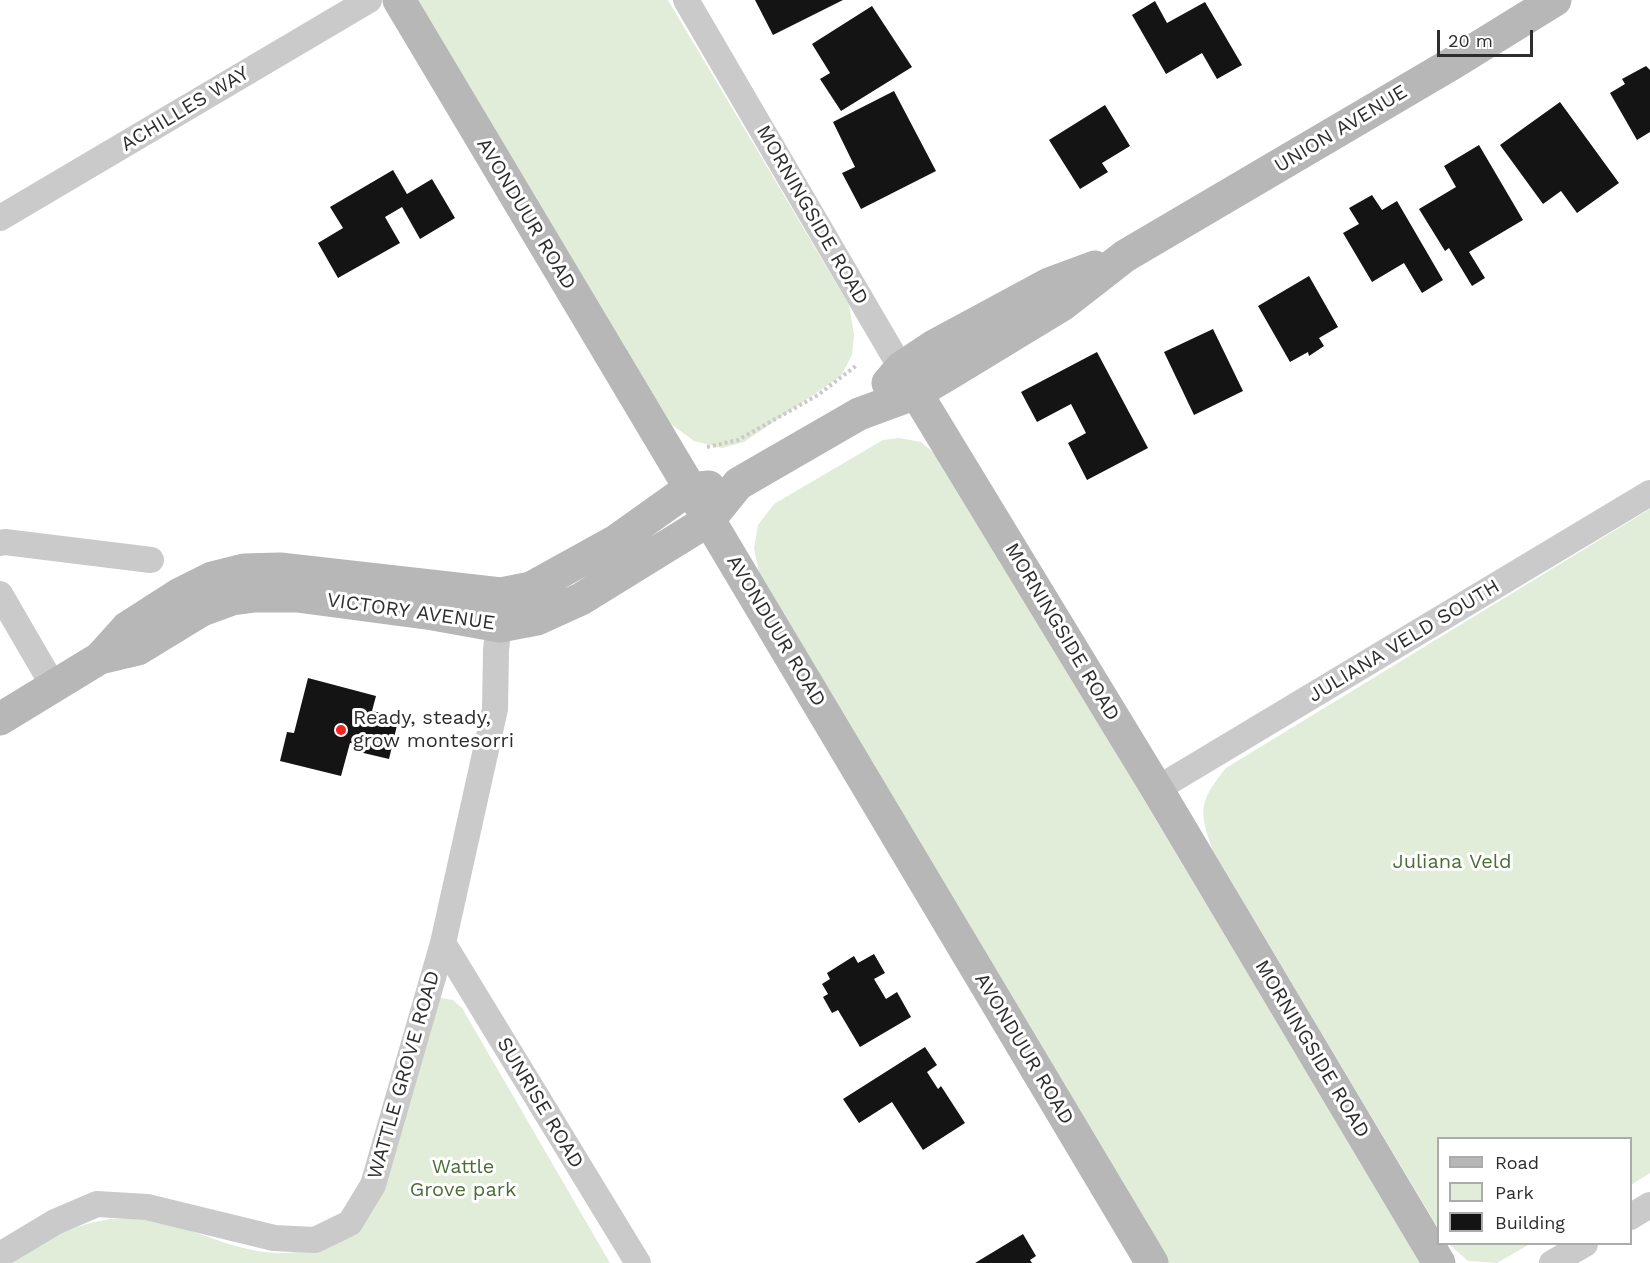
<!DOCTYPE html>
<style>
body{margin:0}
#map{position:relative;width:1650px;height:1263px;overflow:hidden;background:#fff;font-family:"Work Sans",sans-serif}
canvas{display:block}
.legend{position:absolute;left:1437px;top:1137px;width:195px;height:108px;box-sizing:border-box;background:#fff;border:2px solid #ababab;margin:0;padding:8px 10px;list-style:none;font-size:18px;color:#2d2d2d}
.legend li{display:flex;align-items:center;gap:12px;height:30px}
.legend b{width:30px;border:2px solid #ababab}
.scale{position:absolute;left:1437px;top:30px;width:96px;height:27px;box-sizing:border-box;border:3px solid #2d2d2d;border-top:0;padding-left:8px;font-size:18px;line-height:21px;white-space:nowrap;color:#2d2d2d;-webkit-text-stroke:4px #fff;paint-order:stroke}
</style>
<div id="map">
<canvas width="1650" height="1263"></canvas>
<ul class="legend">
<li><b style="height:8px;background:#b7b7b7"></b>Road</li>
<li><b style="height:16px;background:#e1ecd9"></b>Park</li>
<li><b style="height:16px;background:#141414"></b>Building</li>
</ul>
<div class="scale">20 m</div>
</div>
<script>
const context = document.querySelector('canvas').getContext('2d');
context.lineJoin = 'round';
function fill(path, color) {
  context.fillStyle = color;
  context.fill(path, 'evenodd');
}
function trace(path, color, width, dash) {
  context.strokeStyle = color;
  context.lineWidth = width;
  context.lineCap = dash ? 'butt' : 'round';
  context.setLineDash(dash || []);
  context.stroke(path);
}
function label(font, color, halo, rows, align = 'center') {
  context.font = font + ' "Work Sans",sans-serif';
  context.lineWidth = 6;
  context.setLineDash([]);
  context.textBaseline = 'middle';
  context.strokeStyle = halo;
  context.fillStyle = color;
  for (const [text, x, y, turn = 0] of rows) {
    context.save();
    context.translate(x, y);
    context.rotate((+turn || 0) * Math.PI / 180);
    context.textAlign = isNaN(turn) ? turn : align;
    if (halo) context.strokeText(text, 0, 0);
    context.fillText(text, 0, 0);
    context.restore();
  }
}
fill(new Path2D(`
 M 413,0 L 668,0 L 849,305 L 854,334 L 852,355 L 841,376 L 744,442 L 722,448 L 694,441 L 671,424 Z
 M 899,438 L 921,442 L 941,459 L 1420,1263 L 1169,1263 L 759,572 L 754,548 L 758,525 L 774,504 L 883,440 Z
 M 1650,509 L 1650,1173 L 1631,1185 L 1630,1138 L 1438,1138 L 1438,1228 L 1213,851 C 1198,809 1199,802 1226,768 Z
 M 441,998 L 453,1000 L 462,1008 L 610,1263 L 2,1263 C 42,1242 79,1219 126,1218 C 183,1216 234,1260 296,1252 C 301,1251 308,1251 314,1249 C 329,1243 343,1232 357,1223 L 430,1002 Z
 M 1449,1244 L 1530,1244 L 1497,1263 L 1468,1261 Z`), '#e1ecd9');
fill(new Path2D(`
 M 755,0 L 843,0 L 773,35 Z
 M 1155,1 L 1167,23 L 1205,2 L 1242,65 L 1217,79 L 1202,53 L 1166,74 L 1132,15 Z
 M 872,6 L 912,67 L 841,111 L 820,79 L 830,73 L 812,44 Z
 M 1646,66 L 1650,70 L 1650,132 L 1637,140 L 1610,93 L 1625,84 L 1622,79 Z
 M 894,91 L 936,171 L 861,209 L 842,173 L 855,167 L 833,122 Z
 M 1560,102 L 1619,183 L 1577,213 L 1561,191 L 1543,204 L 1500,145 Z
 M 1105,105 L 1130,146 L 1102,163 L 1108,172 L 1080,189 L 1049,140 Z
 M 1479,145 L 1523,220 L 1469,252 L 1485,278 L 1472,286 L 1449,248 L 1445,251 L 1419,209 L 1456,187 L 1444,166 Z
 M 393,170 L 407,194 L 432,179 L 455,218 L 420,239 L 402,207 L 385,217 L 400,243 L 338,278 L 318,243 L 343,228 L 330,207 Z
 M 1372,195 L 1382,210 L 1397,201 L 1443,280 L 1422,293 L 1404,263 L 1372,282 L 1343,233 L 1359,224 L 1349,208 Z
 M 1309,276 L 1338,327 L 1319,338 L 1324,346 L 1309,356 L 1308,352 L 1290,362 L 1258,306 Z
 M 1213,329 L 1243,391 L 1194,415 L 1164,352 Z
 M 1097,352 L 1148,448 L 1087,480 L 1068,443 L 1086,433 L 1071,404 L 1037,422 L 1021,392 Z
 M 308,678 L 376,696 L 372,711 L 399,717 L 389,759 L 355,751 L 357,744 L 350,743 L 341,776 L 280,761 L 287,732 L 294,733 Z
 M 874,954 L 885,973 L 874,979 L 886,999 L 897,992 L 911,1017 L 860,1047 L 838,1010 L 832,1013 L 823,997 L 828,994 L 822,984 L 830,979 L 827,973 L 854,956 L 858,963 Z
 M 925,1047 L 937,1065 L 927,1072 L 938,1089 L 941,1086 L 965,1123 L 923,1150 L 892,1102 L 859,1123 L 843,1099 Z
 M 1023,1234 L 1036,1256 L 1030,1260 L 1032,1263 L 975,1263 Z`), '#141414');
trace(new Path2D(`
 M 707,447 L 738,440 L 818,395 L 857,365`), '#cacaca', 4, [3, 3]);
trace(new Path2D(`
 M 686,0 L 901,368
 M 0,218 L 369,0
 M 0,543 L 5,542 L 151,560
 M 0,594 L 54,687
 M 1157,789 L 1650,493
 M 443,943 L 638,1263
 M 1630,1217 L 1650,1205
 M 0,1255 L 55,1222 L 97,1204 L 147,1207 L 274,1238 L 315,1240 L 350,1223 L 373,1185 L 443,943 L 495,709 L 496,651 L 500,609
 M 1552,1263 L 1585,1244`), '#cacaca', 26);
trace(new Path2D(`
 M 399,0 L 1152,1263
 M 901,368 L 1157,789 L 1439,1263
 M 888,383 L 901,368 L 934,346 L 1049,284 L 1095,267
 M 100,658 L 138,649 L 202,610 L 232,599 L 255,596 L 297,596 L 433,614 L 500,626 L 537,619 L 581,599 L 709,520 L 738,484 L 743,481 L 859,414 L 916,393 L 950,373 L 1062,305 L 1125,256 L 1453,63 L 1555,0
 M 0,719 L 100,658 L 127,628 L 180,594 L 212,578 L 244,570 L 280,569 L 501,594 L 531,588 L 616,541 L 689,489 L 709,487`), '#b7b7b7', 33);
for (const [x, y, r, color] of [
 [341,730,6,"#f5221e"]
]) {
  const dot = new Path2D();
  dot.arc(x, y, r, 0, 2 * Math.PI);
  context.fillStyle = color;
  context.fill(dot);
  trace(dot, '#fff', 2);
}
label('20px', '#2d2d2d', '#fff', [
 ["ACHILLES WAY",185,109,-31],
 ["UNION AVENUE",1341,129,-31],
 ["AVONDUUR ROAD",526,214,59],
 ["MORNINGSIDE ROAD",812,215,60],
 ["VICTORY AVENUE",411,612,8],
 ["AVONDUUR ROAD",776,631,59],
 ["MORNINGSIDE ROAD",1062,632,59],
 ["JULIANA VELD SOUTH",1404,641,-31],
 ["AVONDUUR ROAD",1024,1049,59],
 ["MORNINGSIDE ROAD",1312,1049,59],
 ["WATTLE GROVE ROAD",404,1075,-74],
 ["SUNRISE ROAD",540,1103,59]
]);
label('20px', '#2d2d2d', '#fff', [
 ["Ready, steady,",353,718],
 ["grow montesorri",353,741]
], 'left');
label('20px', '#4b6c37', '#fff', [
 ["Juliana Veld",1452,862],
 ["Wattle",463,1167],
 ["Grove park",463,1190]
]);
</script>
